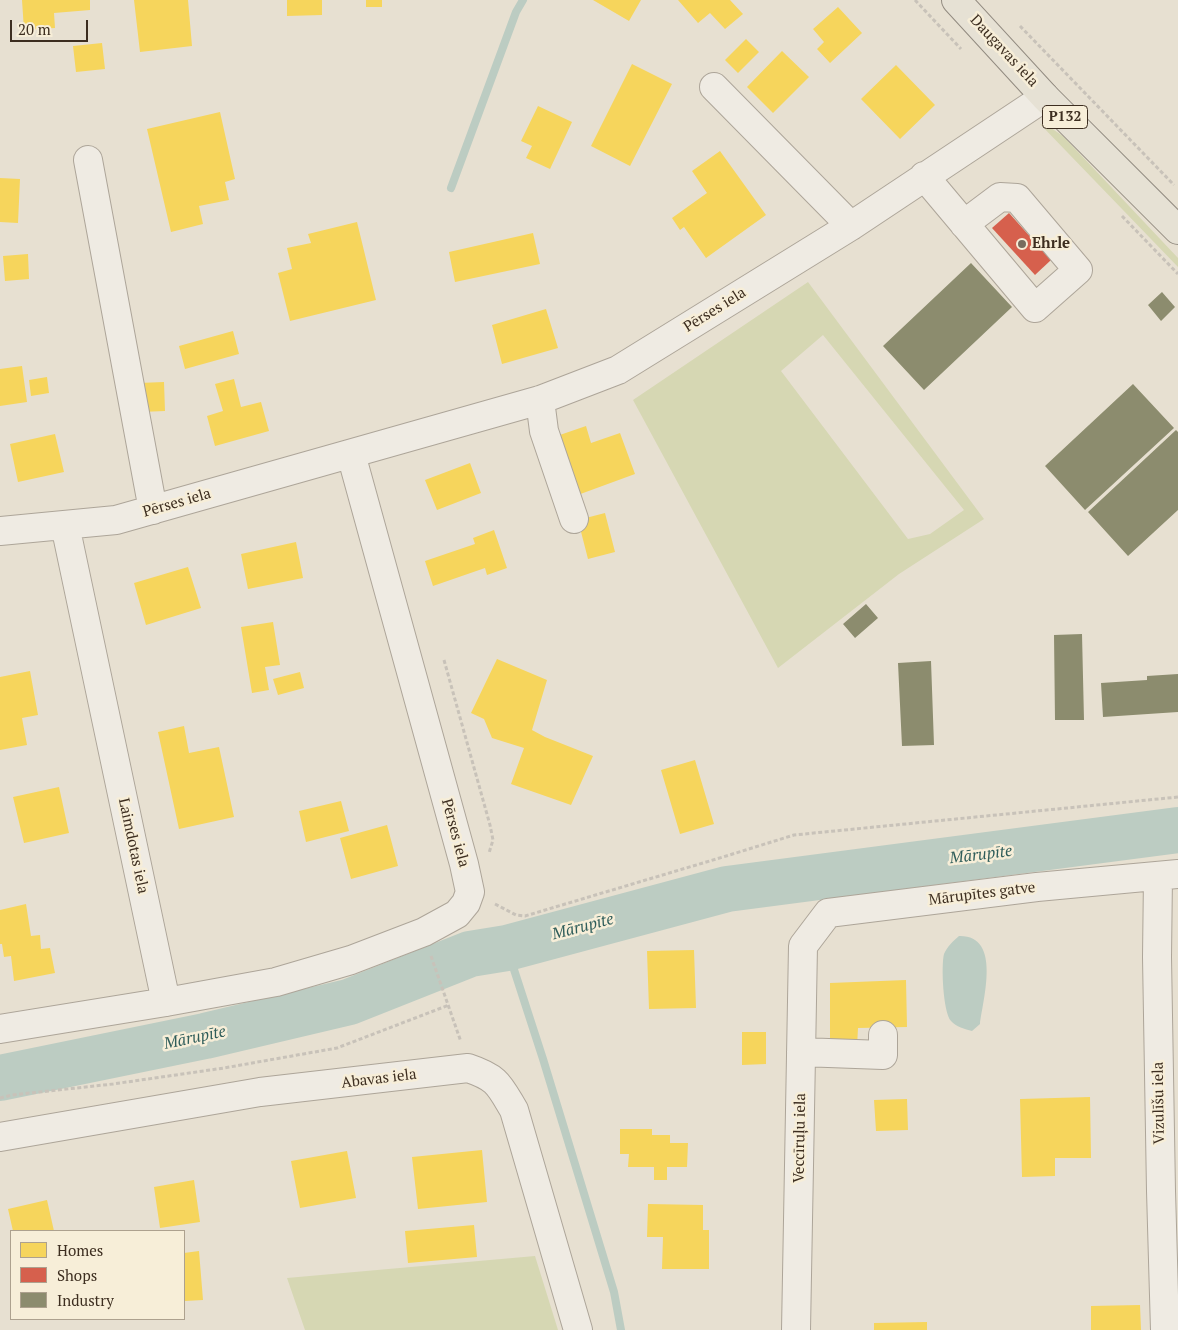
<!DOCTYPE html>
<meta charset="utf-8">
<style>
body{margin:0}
#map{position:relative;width:1178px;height:1330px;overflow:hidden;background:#e7e0d1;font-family:"PT Serif",serif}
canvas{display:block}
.legend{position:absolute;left:10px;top:1230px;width:175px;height:90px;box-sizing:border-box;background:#f7eed8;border:1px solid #ada18e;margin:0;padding:6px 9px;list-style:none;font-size:15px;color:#3d2e20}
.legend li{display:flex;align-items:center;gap:10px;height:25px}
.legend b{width:25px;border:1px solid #ada18e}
.scale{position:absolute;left:10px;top:20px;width:78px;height:22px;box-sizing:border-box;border:2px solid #3d2e20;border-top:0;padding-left:6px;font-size:15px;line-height:18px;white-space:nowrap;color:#3d2e20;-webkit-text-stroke:4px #f7eed8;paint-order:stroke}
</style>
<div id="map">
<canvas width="1178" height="1330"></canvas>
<ul class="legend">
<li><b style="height:14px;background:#f6d55c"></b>Homes</li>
<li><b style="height:14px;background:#d6604d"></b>Shops</li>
<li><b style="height:14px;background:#8c8c6e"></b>Industry</li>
</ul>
<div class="scale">20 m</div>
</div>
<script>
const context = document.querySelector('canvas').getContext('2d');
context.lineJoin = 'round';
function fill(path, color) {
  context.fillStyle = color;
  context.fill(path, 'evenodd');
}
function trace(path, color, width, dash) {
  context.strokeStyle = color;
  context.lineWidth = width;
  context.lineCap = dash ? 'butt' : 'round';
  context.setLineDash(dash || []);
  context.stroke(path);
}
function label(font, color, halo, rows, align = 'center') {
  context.font = font + ' "PT Serif",serif';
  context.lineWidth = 5;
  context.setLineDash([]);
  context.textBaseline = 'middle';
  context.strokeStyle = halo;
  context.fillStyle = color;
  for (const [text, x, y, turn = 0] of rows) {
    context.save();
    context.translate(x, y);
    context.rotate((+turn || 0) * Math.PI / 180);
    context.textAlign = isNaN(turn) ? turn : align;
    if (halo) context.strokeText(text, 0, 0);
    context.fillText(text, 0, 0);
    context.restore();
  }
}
fill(new Path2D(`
 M 1040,124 L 1051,128 L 1063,136 L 1178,258 L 1178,267 Z
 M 808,282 L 984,519 L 899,574 L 778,668 L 633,400 ZM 823,335 L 964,510 L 930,534 L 908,539 L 781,371 Z
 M 535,1256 L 558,1330 L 305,1330 L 287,1278 Z`), '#d6d7b3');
fill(new Path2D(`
 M 959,936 C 1002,935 983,999 980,1024 L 972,1031 C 965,1029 956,1027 951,1021 C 943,1012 941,965 944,954 C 947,947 953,941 959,936 Z`), '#bcccc2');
fill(new Path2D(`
 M 22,0 L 90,0 L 90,10 L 54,13 L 55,28 L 24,30 Z
 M 134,0 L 188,0 L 192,46 L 140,52 Z
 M 287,0 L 322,0 L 322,15 L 287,16 Z
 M 366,0 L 382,0 L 382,7 L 366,7 Z
 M 593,0 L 641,0 L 629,21 Z
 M 678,0 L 730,0 L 743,14 L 725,29 L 710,13 L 698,23 Z
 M 838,7 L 862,33 L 830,63 L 817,49 L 824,42 L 813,29 Z
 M 746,39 L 759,52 L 738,73 L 725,60 Z
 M 102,43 L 105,69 L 76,72 L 73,46 Z
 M 782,51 L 809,77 L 773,113 L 747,87 Z
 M 632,64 L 672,84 L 630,166 L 591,146 Z
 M 896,65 L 935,105 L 900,139 L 861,99 Z
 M 538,106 L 572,122 L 550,169 L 526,158 L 532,146 L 521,141 Z
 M 220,112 L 235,179 L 225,182 L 229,200 L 199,206 L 203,224 L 171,232 L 147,129 Z
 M 720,151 L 766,215 L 706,258 L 684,227 L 680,230 L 672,218 L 707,193 L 692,171 Z
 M 0,178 L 20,179 L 18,223 L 0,222 Z
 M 357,222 L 376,300 L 290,321 L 278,273 L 292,269 L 287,248 L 311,243 L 308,234 Z
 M 533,233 L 540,264 L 455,282 L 449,252 Z
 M 28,254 L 29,279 L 5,281 L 3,256 Z
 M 546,309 L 558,348 L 502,364 L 492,325 Z
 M 233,331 L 239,354 L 185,369 L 179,346 Z
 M 22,366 L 27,402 L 0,406 L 0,369 Z
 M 47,377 L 49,393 L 31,396 L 29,380 Z
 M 234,379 L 241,407 L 261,402 L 269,431 L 215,446 L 207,416 L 223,411 L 215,384 Z
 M 164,382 L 165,411 L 141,412 L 139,383 Z
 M 586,426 L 591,443 L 620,433 L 635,474 L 575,496 L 554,437 Z
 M 55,434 L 64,472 L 18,482 L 10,444 Z
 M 470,463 L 481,493 L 437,510 L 425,480 Z
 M 605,513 L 615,552 L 588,559 L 578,520 Z
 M 494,530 L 507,568 L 487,575 L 485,568 L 433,586 L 425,561 L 475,544 L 473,538 Z
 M 296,542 L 303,578 L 248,589 L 241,554 Z
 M 188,567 L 201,608 L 146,625 L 134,583 Z
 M 273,622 L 280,665 L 265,667 L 269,690 L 252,693 L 241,627 Z
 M 497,659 L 547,680 L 532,730 L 545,737 L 593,756 L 571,805 L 511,784 L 524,748 L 492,738 L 484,719 L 471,713 Z
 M 30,671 L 38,715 L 22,718 L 27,745 L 0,750 L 0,677 Z
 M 300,672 L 304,688 L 278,695 L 273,679 Z
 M 184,726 L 189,753 L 219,747 L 234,817 L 179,829 L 158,732 Z
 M 695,760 L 714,824 L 680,834 L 661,770 Z
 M 59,787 L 69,833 L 24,843 L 13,797 Z
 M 341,801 L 349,831 L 306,842 L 299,811 Z
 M 387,825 L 398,866 L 351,879 L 340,838 Z
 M 26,904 L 31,936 L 40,935 L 41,949 L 50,948 L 55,973 L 14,981 L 11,956 L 4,957 L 2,944 L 0,944 L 0,910 Z
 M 694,950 L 696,1008 L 649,1009 L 647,951 Z
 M 906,980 L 907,1027 L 858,1028 L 857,1047 L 830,1048 L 830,983 Z
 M 742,1032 L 766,1032 L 766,1064 L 742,1065 Z
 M 1090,1097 L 1091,1158 L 1055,1158 L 1055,1176 L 1022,1177 L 1020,1099 Z
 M 907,1099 L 908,1130 L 876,1131 L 874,1100 Z
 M 620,1129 L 652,1129 L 652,1135 L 670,1135 L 670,1143 L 688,1143 L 687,1167 L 667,1167 L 667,1180 L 654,1180 L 654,1167 L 628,1167 L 629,1154 L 620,1154 Z
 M 482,1150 L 487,1202 L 418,1209 L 412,1157 Z
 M 347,1151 L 356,1198 L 300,1208 L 291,1161 Z
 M 194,1180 L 200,1222 L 160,1228 L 154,1187 Z
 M 47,1200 L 54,1231 L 13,1231 L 8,1209 Z
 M 648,1204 L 703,1205 L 703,1230 L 709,1230 L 709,1269 L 662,1269 L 663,1237 L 647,1237 Z
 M 474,1225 L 477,1257 L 408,1263 L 405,1231 Z
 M 199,1251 L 203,1300 L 185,1301 L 185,1295 L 184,1295 L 184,1253 Z
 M 1140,1305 L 1141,1330 L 1091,1330 L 1091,1306 Z
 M 927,1322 L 927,1330 L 874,1330 L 874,1323 Z`), '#f6d55c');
fill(new Path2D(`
 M 1009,213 L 1051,260 L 1035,275 L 992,228 Z`), '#d6604d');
fill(new Path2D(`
 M 971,263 L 1012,307 L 924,390 L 883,346 Z
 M 1162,292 L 1175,307 L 1161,321 L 1148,305 Z
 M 1133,384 L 1174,428 L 1085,510 L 1045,466 Z
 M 1176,430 L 1178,432 L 1178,510 L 1128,556 L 1088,512 Z
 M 866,604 L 878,618 L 855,638 L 843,624 Z
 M 1082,634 L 1084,720 L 1055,720 L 1054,635 Z
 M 931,661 L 934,745 L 902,746 L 898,663 Z
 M 1178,674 L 1178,712 L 1103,717 L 1101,683 L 1147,680 L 1147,676 Z`), '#8c8c6e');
trace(new Path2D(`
 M 451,188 L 516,12 L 523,0
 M 507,948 L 543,1059 L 614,1292 L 621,1330`), '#bcccc2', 8);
trace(new Path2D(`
 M 0,1078 L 205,1036 L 349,1002 L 470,954 L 507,948 L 727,889 L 1178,830`), '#bcccc2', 46);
const minor = new Path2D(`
 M 714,87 L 851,226
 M 88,160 L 153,510
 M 924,176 L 1035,308 L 1078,270 L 1017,198 L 1000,197 L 964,224
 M 540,400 L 544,431 L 574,519
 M 65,525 L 166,1002
 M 0,531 L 116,520 L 540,400 L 618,370 L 851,226 L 1045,97
 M 1158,876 L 1157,957 L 1161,1191 L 1165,1330
 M 0,1029 L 166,1002 L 276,982 L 351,960 L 424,932 L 457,914 L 466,903 L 470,892 L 464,864 L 351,454
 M 801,1052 L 883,1055 L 883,1035
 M 0,1137 L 260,1092 L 468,1068 C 498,1078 499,1085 514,1110 L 578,1330
 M 796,1330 L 803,946 L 828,913 L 1037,887 L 1178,874`);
const major = new Path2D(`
 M 956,0 L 1045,97 L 1178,230`);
trace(minor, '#ada599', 30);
trace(major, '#928b80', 30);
trace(new Path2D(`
 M 915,0 L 961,49
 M 1020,26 L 1174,185
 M 1122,216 L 1178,274
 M 444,660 L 490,825 L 493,840 L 489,853
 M 495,904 L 516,915 L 525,916 L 723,857 L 794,835 L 1178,797
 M 431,956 L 461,1042
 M 0,1098 L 12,1095 L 113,1084 L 224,1068 L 337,1048 L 449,1005`), '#c8c2b9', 3, [4, 2.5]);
trace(minor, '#efebe3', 28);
trace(major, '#e6e1d4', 28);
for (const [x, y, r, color] of [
 [1022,244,5,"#786c5e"]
]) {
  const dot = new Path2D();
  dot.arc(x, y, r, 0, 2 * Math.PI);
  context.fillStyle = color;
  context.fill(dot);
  trace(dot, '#f7eed8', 2);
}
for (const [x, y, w] of [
 [1065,117,45]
]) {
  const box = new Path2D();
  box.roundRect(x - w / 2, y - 11.5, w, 23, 4);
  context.fillStyle = '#f7eed8';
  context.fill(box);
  trace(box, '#3d2e20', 1);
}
label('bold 14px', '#3d2e20', null, [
 ["P132",1065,117]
]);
label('15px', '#3d2e20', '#f7eed8', [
 ["Daugavas iela",1004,51,47],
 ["Pērses iela",715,310,-32],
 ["Pērses iela",177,503,-16],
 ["Pērses iela",455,833,75],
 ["Laimdotas iela",133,846,78],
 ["Mārupītes gatve",982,894,-7],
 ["Abavas iela",379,1079,-7],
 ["Vizulīšu iela",1159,1103,-91],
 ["Veccīruļu iela",800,1138,-89]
]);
label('bold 15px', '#3d2e20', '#f7eed8', [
 ["Ehrle",1032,244]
], 'left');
label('italic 16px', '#2f5d5a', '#f7eed8', [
 ["Mārupīte",981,855,-7],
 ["Mārupīte",583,927,-15],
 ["Mārupīte",195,1038,-12]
]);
</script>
